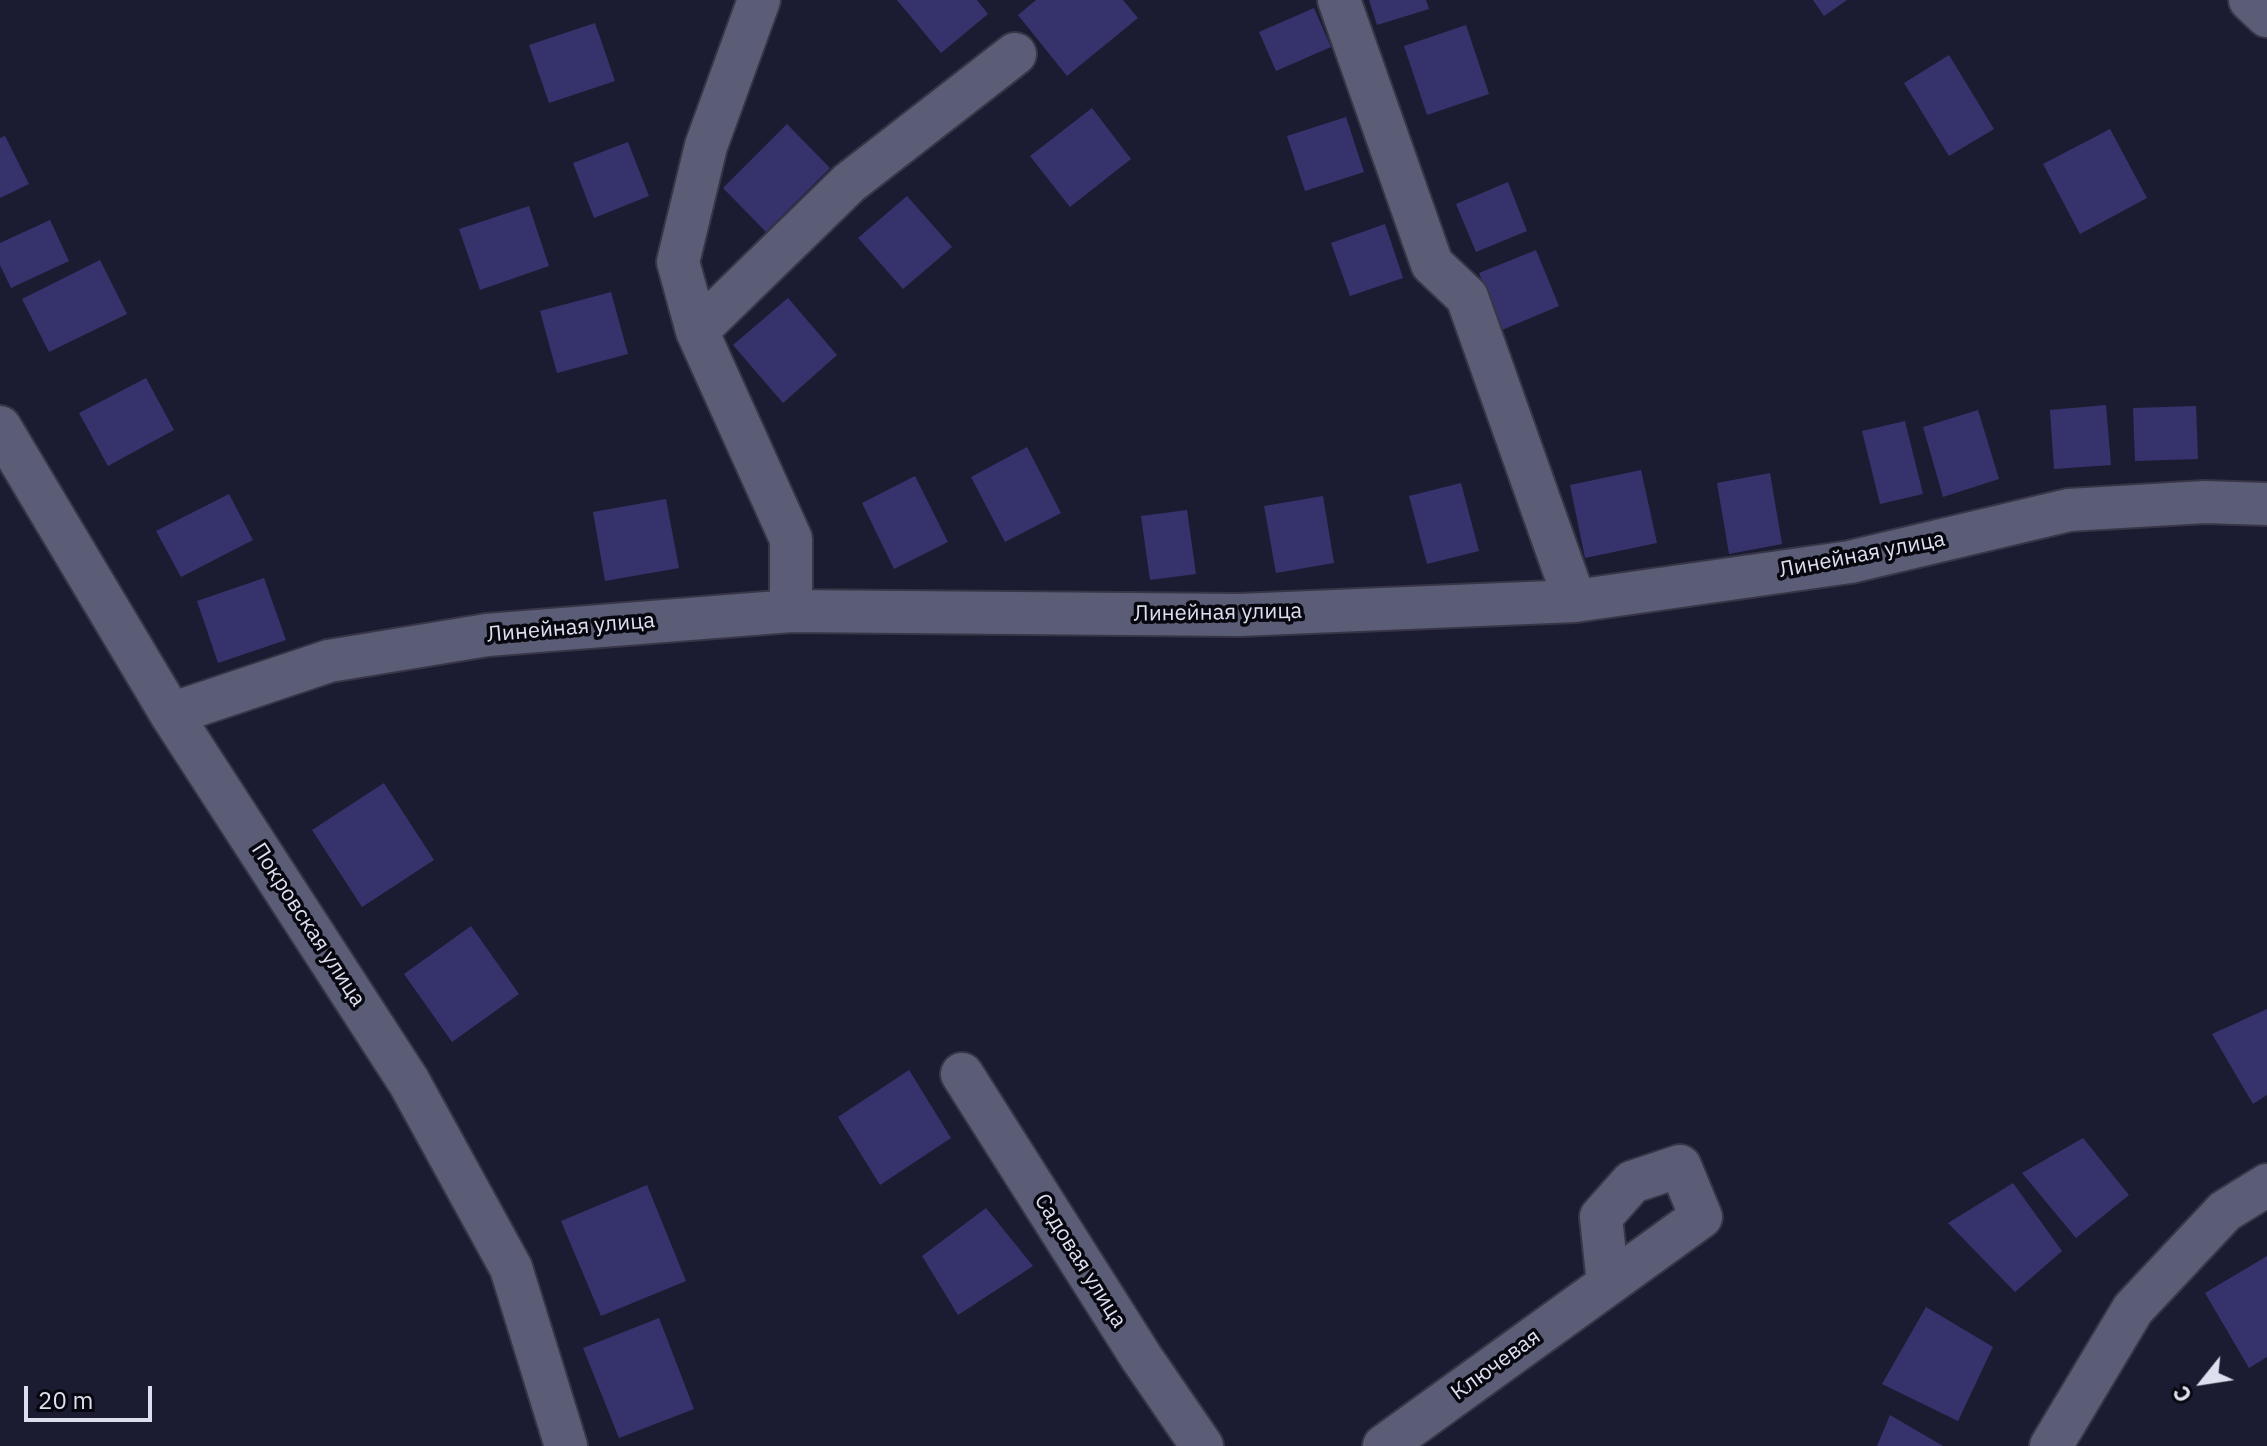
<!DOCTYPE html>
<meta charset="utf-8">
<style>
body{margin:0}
#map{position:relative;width:2267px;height:1446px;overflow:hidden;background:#1b1c31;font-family:"IBM Plex Sans",sans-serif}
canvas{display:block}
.north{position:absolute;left:2163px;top:1342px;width:80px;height:80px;-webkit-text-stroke:6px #070710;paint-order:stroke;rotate:240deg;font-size:22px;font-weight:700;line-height:32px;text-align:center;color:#dedfee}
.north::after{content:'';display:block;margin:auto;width:28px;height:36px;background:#dedfee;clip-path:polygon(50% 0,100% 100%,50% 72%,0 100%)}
.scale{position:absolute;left:24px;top:1386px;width:128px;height:36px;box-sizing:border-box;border:4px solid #dedfee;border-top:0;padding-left:10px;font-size:24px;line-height:28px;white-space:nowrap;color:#dedfee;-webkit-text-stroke:6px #070710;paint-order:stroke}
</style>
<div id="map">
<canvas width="2267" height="1446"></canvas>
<div class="north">С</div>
<div class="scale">20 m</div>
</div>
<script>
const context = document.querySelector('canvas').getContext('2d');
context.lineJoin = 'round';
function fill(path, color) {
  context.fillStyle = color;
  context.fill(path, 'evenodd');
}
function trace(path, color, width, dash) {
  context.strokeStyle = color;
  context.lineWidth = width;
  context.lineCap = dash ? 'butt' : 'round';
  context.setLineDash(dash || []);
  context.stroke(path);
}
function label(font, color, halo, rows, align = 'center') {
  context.font = font + ' "IBM Plex Sans",sans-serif';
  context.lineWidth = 7;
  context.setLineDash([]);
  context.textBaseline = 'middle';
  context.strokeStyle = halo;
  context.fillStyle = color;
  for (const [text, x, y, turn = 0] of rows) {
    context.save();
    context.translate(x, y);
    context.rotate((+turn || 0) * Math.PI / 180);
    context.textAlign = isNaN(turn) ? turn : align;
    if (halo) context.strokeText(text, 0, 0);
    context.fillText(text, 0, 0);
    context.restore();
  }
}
fill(new Path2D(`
 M 897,0 L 977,0 L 988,14 L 941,53 Z
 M 1036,0 L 1123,0 L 1138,18 L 1067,76 L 1018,15 Z
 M 1369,0 L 1426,0 L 1429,9 L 1377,25 Z
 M 1813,0 L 1847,0 L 1824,16 Z
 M 1314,8 L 1331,47 L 1276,71 L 1259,32 Z
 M 595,23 L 615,81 L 549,103 L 529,45 Z
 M 1466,25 L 1489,94 L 1427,115 L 1404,46 Z
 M 1949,55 L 1994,129 L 1949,156 L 1904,83 Z
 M 1092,108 L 1131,159 L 1070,207 L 1030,156 Z
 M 1346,117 L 1364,172 L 1305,191 L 1287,136 Z
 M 787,124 L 830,168 L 766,232 L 723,188 Z
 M 2110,129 L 2147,198 L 2080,234 L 2043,164 Z
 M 5,136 L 29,184 L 0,198 L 0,138 Z
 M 628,142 L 649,196 L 594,218 L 573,163 Z
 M 1508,182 L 1527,231 L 1476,252 L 1456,204 Z
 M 907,196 L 952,247 L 903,289 L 858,238 Z
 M 529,206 L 549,266 L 480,290 L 459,229 Z
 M 50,220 L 69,261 L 11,288 L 0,265 L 0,243 Z
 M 1385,224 L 1403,278 L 1350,296 L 1331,243 Z
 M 1536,250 L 1559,306 L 1502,330 L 1479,273 Z
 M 100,260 L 127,314 L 49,352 L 22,299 Z
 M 611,292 L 628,354 L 557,373 L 540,311 Z
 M 788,298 L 837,355 L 783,403 L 733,345 Z
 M 146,378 L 174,430 L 108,466 L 79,413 Z
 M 2106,405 L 2111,465 L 2054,469 L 2050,410 Z
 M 2196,406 L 2198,459 L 2135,461 L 2133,408 Z
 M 1978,410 L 1999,479 L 1943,497 L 1923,427 Z
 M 1905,421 L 1923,494 L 1880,504 L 1862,431 Z
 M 1027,447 L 1061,513 L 1005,542 L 971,477 Z
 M 1641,470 L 1657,543 L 1585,558 L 1570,485 Z
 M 1770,473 L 1782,544 L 1729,554 L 1717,483 Z
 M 915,476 L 948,542 L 894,569 L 862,503 Z
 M 1461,483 L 1479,551 L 1427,564 L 1409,496 Z
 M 229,494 L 253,540 L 181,577 L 156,531 Z
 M 1323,496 L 1334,563 L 1276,573 L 1264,506 Z
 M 666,499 L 679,568 L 605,581 L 593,512 Z
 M 1187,510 L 1196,574 L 1150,580 L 1141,516 Z
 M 264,578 L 286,640 L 218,663 L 197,601 Z
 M 384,783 L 434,860 L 362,907 L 312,830 Z
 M 471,926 L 519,994 L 452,1042 L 404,974 Z
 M 2267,1009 L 2267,1095 L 2253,1104 L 2212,1034 Z
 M 909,1070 L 951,1138 L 880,1185 L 838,1117 Z
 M 2083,1138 L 2129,1195 L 2076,1238 L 2022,1173 Z
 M 2013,1183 L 2062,1251 L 2015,1292 L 1948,1223 Z
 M 647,1185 L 686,1281 L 601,1316 L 561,1221 Z
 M 986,1208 L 1033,1266 L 958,1315 L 922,1256 Z
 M 2267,1256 L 2267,1357 L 2249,1368 L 2205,1293 Z
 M 1926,1307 L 1993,1347 L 1958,1421 L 1882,1384 Z
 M 659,1318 L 694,1409 L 619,1438 L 583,1348 Z
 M 1890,1415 L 1943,1446 L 1877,1446 Z`), '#36336c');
const minor = new Path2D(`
 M 759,0 L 706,146 L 678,262 L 697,331 L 791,539 L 791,611
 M 1339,0 L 1432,264 L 1467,297 L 1575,601
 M 2250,0 L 2267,16
 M 697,331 L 849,183 L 1015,54
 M 0,427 L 171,714 L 409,1082 L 511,1268 L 566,1446
 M 171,714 L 329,661 L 487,635 L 791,611 L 1239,615 L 1575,601 L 1850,562 L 2069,510 L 2205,502 L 2267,504
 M 962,1074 L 1141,1357 L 1202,1446
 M 1384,1446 L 1701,1217 L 1680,1166 L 1632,1182 L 1601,1217 L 1608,1284
 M 2051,1446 L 2133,1309 L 2225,1211 L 2267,1185`);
trace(minor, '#363647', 46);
trace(minor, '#5b5d76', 42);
label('22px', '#dedfee', '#070710', [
 ["Линейная улица",1862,555,-11],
 ["Линейная улица",1218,613,-1],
 ["Линейная улица",571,628,-5],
 ["Покровская улица",308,925,57],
 ["Садовая улица",1080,1261,58],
 ["Ключевая",1496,1365,-36]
]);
</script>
